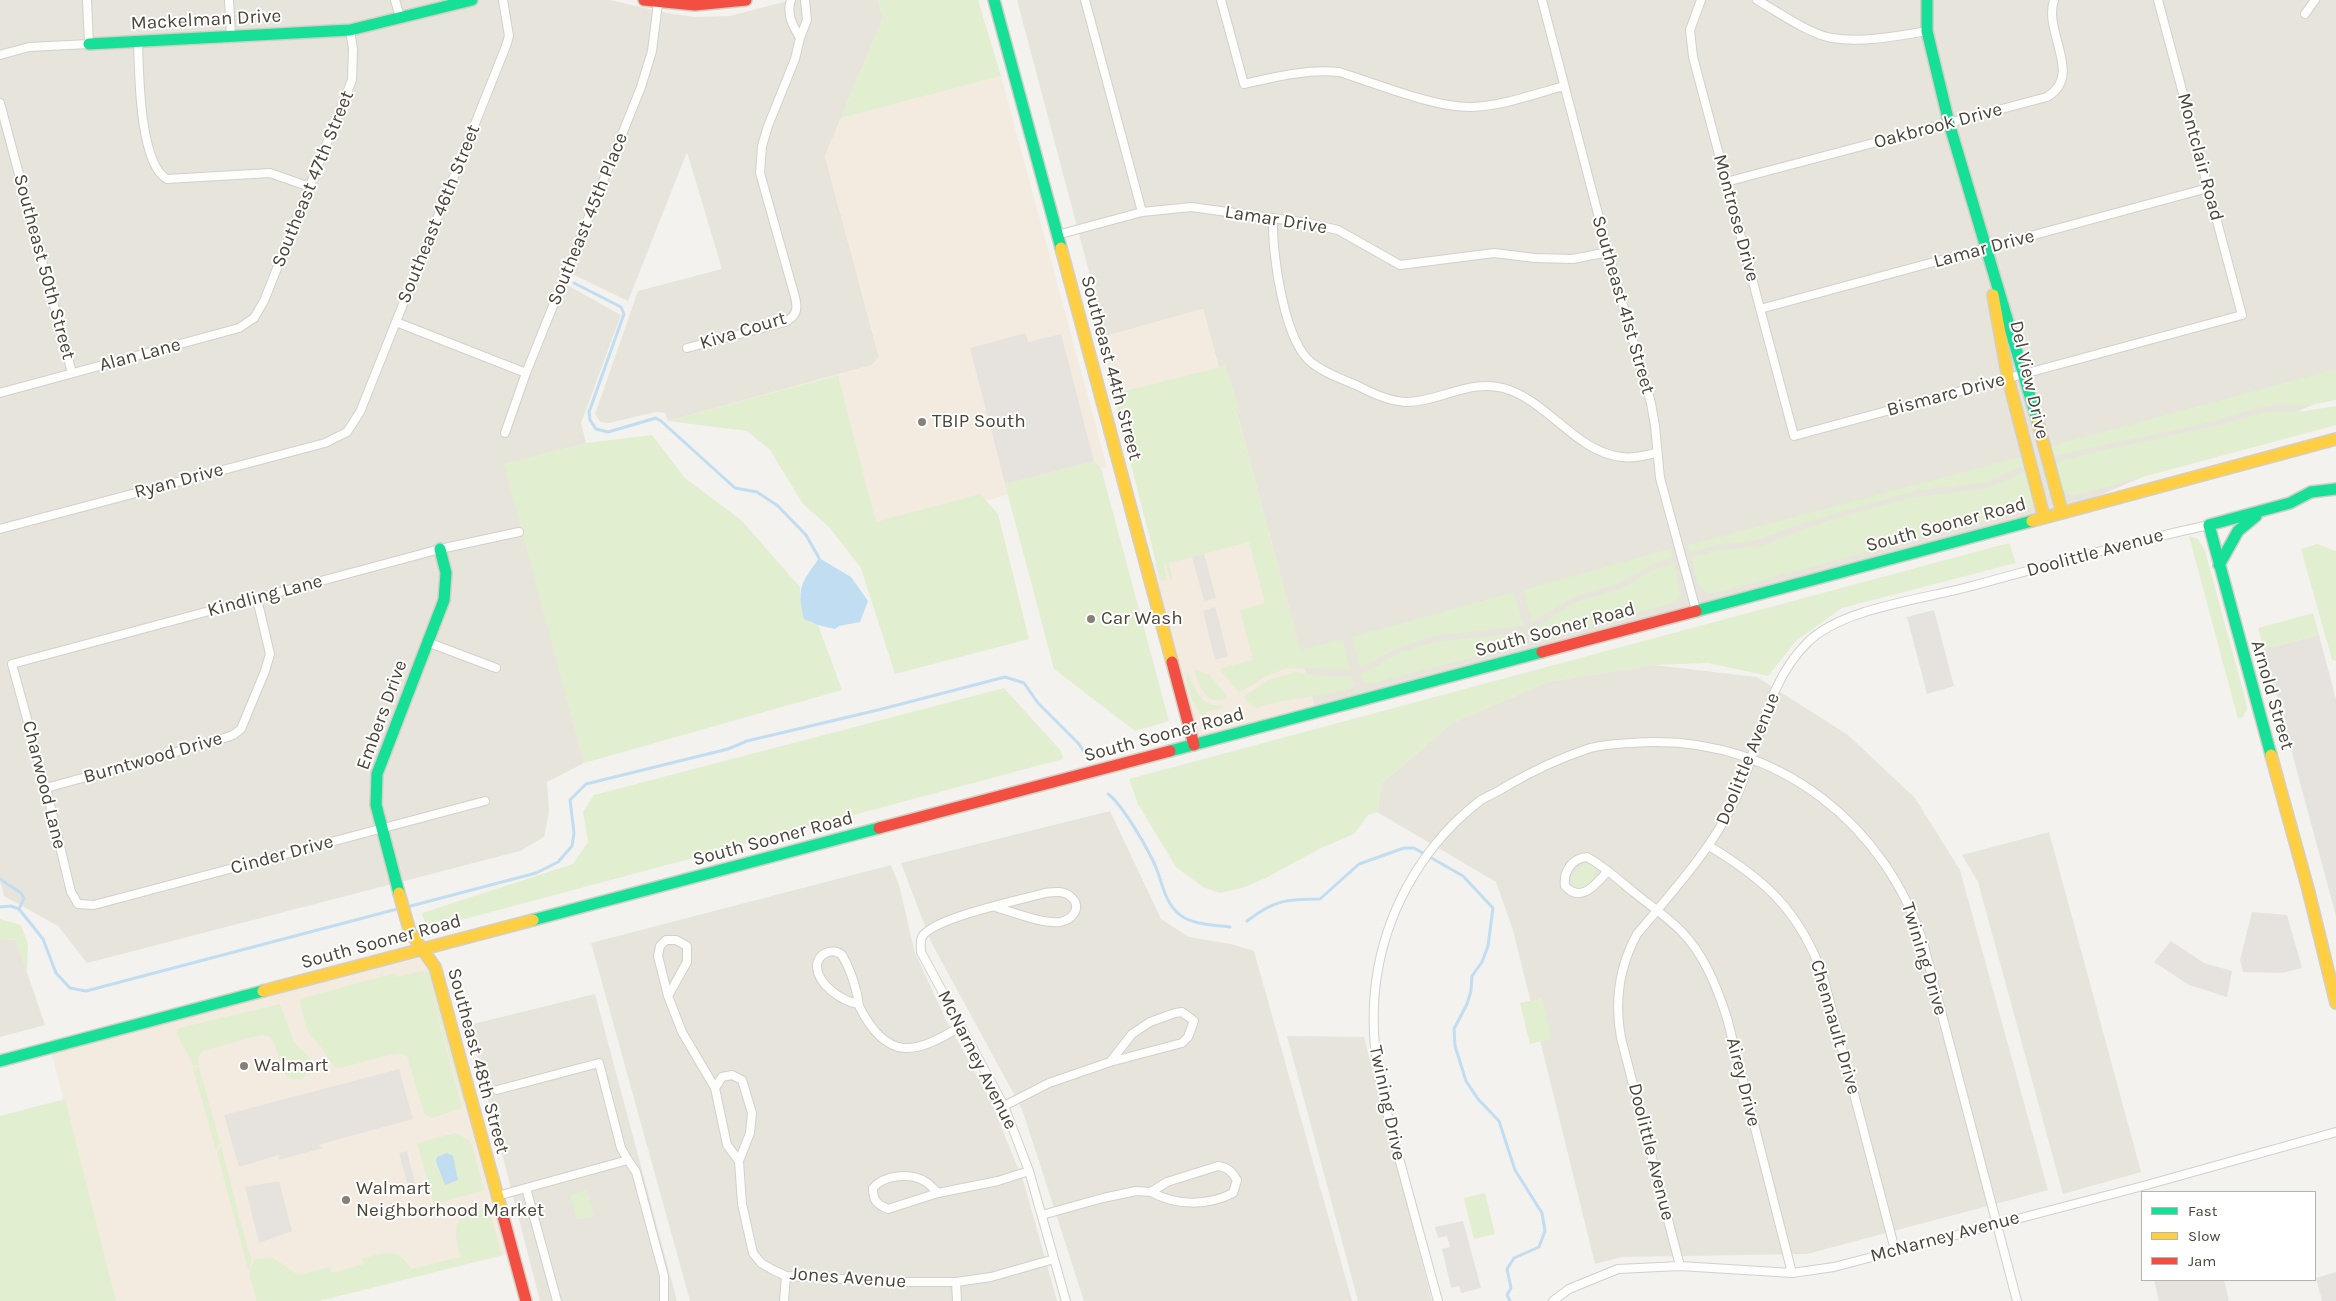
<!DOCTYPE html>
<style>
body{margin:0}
#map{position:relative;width:2336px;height:1301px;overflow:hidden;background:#f4f2ee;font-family:Karla,sans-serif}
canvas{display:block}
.legend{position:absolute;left:2141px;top:1191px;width:175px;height:90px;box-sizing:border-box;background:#fff;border:1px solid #b7b4b0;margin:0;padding:6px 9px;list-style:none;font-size:15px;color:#4b4439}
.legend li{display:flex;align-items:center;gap:10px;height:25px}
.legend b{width:25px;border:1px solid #b7b4b0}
</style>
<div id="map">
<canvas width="2336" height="1301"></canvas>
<ul class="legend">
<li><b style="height:6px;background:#16e098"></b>Fast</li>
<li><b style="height:6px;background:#ffcf43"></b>Slow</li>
<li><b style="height:6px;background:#f24e42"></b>Jam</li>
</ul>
</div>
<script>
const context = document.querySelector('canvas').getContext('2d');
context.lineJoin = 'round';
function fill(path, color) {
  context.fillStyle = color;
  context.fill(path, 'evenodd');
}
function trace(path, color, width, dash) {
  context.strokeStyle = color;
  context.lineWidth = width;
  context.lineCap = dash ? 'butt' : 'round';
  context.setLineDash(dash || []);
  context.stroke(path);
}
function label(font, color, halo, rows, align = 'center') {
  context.font = font + ' Karla,sans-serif';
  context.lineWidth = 4;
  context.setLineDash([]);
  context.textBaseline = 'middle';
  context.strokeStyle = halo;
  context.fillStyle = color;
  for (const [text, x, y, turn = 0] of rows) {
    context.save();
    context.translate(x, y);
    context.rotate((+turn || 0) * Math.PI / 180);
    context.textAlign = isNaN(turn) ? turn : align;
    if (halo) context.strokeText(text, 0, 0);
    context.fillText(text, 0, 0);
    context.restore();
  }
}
fill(new Path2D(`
 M 0,0 L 610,0 L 667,13 L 694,17 L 730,16 L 791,0 L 878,0 L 883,18 L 825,156 L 879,357 L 872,365 L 668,421 L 665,413 L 656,412 L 609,423 L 600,422 L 595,414 L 638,291 L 722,269 L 687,152 L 628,301 L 572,274 L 567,285 L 621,315 L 581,423 L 586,443 L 505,464 L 584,763 L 547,782 L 549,812 L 544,837 L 520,851 L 87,963 L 58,926 L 4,896 L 0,881 Z
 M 1017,0 L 2336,0 L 2336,395 L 2053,515 L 1316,712 L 1237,413 L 1240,413 L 1225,366 L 1219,368 L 1203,309 L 1106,336 Z
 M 1654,665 L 1757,677 L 1848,735 L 1915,798 L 1960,870 L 2048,1190 L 1807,1254 L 1622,1257 L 1595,1264 L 1513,930 L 1496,882 L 1377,812 L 1382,783 L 1452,723 L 1547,682 Z
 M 1110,811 L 1161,919 L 1189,937 L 1231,944 L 1254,951 L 1352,1301 L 1084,1301 L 1022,1109 L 931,942 L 901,863 Z
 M 2049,832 L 2141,1172 L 2063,1194 L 1978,882 L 1962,855 Z
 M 891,865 L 899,885 L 915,953 L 946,1020 L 990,1099 L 1024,1183 L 1057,1301 L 690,1301 L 591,943 Z
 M 0,939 L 16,940 L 45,1025 L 0,1037 Z
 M 595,994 L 677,1301 L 540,1301 L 469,1025 Z
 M 1287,1036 L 1364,1037 L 1432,1301 L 1358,1301 Z`), '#e7e4dc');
fill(new Path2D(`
 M 1001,76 L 1107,467 L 878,531 L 838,375 L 872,365 L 879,357 L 825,156 L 841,118 Z
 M 1203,309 L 1219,368 L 1113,394 L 1099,338 Z
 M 1269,531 L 1316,712 L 1194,745 L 1145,566 Z
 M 422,949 L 435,967 L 513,1253 L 319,1301 L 116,1301 L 50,1048 Z`), '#f3ebdf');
fill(new Path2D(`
 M 878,0 L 978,0 L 1001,76 L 841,118 L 883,18 Z
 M 1225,366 L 1240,413 L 1237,414 L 1300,650 L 1343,639 L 1350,670 L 1287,668 L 1269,675 L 1239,692 L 1221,671 L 1221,668 L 1253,660 L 1240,610 L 1265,603 L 1249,542 L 1169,563 L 1172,579 L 1170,580 L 1166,565 L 1164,565 L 1167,580 L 1162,581 L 1160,578 L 1113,394 Z
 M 2336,369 L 2336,400 L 2306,406 L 2278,405 L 2256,408 L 2207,423 L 2054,456 L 2051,446 Z
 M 838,375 L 876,522 L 980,494 L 998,514 L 1029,639 L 895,674 L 861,568 L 829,527 L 803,504 L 770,450 L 747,431 L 668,421 Z
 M 2336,406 L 2336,425 L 2072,496 C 2059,491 2059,476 2055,463 L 2078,456 L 2224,424 L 2265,412 L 2306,411 Z
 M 652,435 L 685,478 L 741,520 L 800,587 L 800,597 L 810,622 L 818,625 L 842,690 L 584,763 L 504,464 L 586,443 Z
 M 2024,456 L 2025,465 L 1983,483 L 1918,490 L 1800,524 L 1754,541 L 1722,544 L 1691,552 L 1685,546 Z
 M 1094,461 L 1101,468 L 1169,721 L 1135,731 L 1054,669 L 1005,484 Z
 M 2028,470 L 2035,501 L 2030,508 L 2024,510 L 1715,593 L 1707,593 L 1698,584 L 1691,558 L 1716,550 L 1761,546 L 1827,521 L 1909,498 L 1988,488 Z
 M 2189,536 L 2198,539 L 2205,551 L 2245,698 L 2247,709 L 2243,717 L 2238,719 Z
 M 2009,543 L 2016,563 L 1842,608 L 1797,640 L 1768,676 L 1708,663 L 1654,665 L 1547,682 L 1452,723 L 1382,783 L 1377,812 L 1368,815 L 1354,834 L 1321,848 L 1266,878 L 1242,888 L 1220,893 L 1203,887 L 1176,867 L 1138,804 L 1129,779 Z
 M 2317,544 L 2336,551 L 2336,661 L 2332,660 L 2301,549 Z
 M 1673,548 L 1671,558 L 1655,563 L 1616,584 L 1573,597 L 1532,623 L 1523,590 Z
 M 1674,563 L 1681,595 L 1674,603 L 1543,639 L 1535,634 L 1534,629 L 1573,603 L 1622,588 L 1651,571 Z
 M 1514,592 L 1523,626 L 1434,636 L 1400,647 L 1360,668 L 1352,637 Z
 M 2313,613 L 2319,635 L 2264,649 L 2258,628 Z
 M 1524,632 L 1526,641 L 1522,645 L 1371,684 L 1364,682 L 1361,674 L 1401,652 L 1434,642 Z
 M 1194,670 L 1209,674 L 1228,698 C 1206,707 1200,687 1194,670 Z
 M 1188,672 C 1195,688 1201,709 1223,705 L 1224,708 L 1207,711 L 1203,717 C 1195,710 1182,681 1188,672 Z
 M 1295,672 L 1337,677 L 1352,676 L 1354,686 L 1348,690 L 1278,702 L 1254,708 L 1243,697 L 1269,680 Z
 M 1004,688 L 1061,751 L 1063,759 L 461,920 L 455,917 L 426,925 L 422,913 L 573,864 L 588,842 L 583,812 L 594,795 Z
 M 1584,864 L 1593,866 L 1596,871 L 1592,881 L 1581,889 L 1575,887 L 1571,878 L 1578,868 Z
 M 0,919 L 21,925 L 28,944 L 27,973 L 16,940 L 0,939 Z
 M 428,970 L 465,1101 L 464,1105 L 425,971 Z
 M 423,971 L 426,974 L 462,1108 L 432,1118 L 424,1113 L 407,1056 L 397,1053 L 340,1068 L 334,1067 L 322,1048 L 308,1033 L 300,1003 L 300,999 L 395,973 L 396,977 Z
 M 1542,998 L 1552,1039 L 1530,1044 L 1520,1003 Z
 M 280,1004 L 294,1042 L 312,1061 L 312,1069 L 302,1079 C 274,1083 283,1048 269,1036 L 261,1035 L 202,1051 L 198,1057 L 199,1065 L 193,1066 C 190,1054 175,1037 177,1029 L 183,1027 Z
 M 199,1067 L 220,1143 L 216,1150 L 193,1068 Z
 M 65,1099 L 116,1301 L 0,1301 L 0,1116 Z
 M 456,1133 L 469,1140 L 472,1145 L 484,1190 L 436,1204 L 433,1202 L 417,1143 Z
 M 221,1146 L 249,1254 L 252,1258 L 249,1272 L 217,1153 Z
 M 587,1190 L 594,1217 L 577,1219 L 570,1195 Z
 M 1485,1193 L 1495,1234 L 1474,1239 L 1464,1198 Z
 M 484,1209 L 489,1210 L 502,1255 L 319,1301 L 257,1301 L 249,1274 L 254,1259 L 273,1258 L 298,1275 L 330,1267 L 332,1273 L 364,1264 L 362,1259 C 385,1252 397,1246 411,1269 L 460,1257 C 454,1225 450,1219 484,1209 Z`), '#e1eecf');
fill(new Path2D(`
 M 1026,333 L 1028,342 L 1061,334 L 1094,461 L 1005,484 L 970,348 Z
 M 1204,554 L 1216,598 L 1204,601 L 1192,557 Z
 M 1215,607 L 1228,656 L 1215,660 L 1203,611 Z
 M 1934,610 L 1954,686 L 1927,694 L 1907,617 Z
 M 2319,635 L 2336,699 L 2336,916 L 2264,649 Z
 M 2252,912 L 2287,915 L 2302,968 L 2282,973 L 2243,972 L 2240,960 Z
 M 2171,941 L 2204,963 L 2232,971 L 2227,997 L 2189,985 L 2154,962 Z
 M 399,1069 L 413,1119 L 318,1145 L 323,1148 L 278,1160 L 279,1155 L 239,1167 L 224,1115 Z
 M 407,1151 L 416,1187 L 409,1189 L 399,1153 Z
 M 279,1181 L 292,1231 L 259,1243 L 245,1187 Z
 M 1463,1221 L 1481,1288 L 1461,1293 L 1459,1286 L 1451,1288 L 1442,1249 L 1450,1247 L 1447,1236 L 1438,1238 L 1435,1227 Z
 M 2336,1272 L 2336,1301 L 2322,1301 L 2316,1278 Z
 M 2154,1280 L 2224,1280 L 2229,1301 L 2159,1301 Z`), '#e6e3df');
fill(new Path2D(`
 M 819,558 L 851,577 L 868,601 L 860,622 L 839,626 L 835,629 L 818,625 L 804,619 C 796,586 802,583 819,558 Z
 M 447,1153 L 453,1156 L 458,1180 L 445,1185 L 436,1161 L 437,1157 Z`), '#c0ddf1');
trace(new Path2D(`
 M 574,283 L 621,307 L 624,314 L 589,412 L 590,420 L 596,429 L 608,432 L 656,418 L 661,421 L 735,488 L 757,492 L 778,506 L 806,535 L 819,558
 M 1108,794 C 1123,805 1150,852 1157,870 C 1163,886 1165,902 1179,914 C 1191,925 1215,925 1230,927
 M 0,879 L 21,893 L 24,898 L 19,909
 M 0,907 L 11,906 L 19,909 L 43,939 L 56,973 L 70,988 L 86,991 L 401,908
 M 407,907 L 536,873 L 558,862 L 572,846 L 574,833 L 570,800 L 586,784 L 728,749 L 747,741 L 882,709 L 1005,677 L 1024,683 L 1038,703 L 1079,744 L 1084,752
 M 1247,921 C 1274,900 1287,899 1320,899 L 1359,864 L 1404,848 L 1414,848 L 1463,876 L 1493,908 L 1488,946 L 1482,962 L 1472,976 L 1471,991 L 1467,1004 L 1454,1029 L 1455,1046 L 1466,1081 L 1478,1099 L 1499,1121 L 1515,1170 L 1542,1213 L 1545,1231 L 1539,1247 L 1514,1258 L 1507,1269 L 1511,1288 L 1507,1295 L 1510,1301`), '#c0ddf1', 3);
const street = new Path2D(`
 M 229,0 L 231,36
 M 395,0 L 400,17
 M 791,0 C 786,14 793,26 800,38 L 807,20 L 805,0
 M 1085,0 L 1142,212
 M 1221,0 L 1244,84 C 1275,77 1307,69 1339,72 C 1375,83 1435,108 1471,107 C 1503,106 1534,94 1564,86
 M 1542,0 L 1608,252 L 1651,403 L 1655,426 L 1660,478 L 1696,610
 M 1701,0 L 1690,30 L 1693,57 L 1794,436 L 2242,315 L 2158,0
 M 1757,0 C 1778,12 1809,34 1832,38 C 1862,43 1897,36 1927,31
 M 2305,14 L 2315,0
 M 138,41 C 139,70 139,164 167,179 L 270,173 L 310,187
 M 0,55 L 29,47 L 89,44 L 87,0
 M 0,103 L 72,373
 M 1726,182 L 2047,97 C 2084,75 2043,33 2054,0
 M 1273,220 C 1272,254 1284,342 1312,363 C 1325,373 1341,379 1356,385 C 1372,393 1388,401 1406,402 C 1439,402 1469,379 1503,388 C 1548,400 1575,452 1622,457 C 1633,459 1646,455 1656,453
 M 1057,235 L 1142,212 L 1191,207 L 1308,223 L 1338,230 L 1400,265 L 1494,253 L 1535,258 L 1573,259 L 1608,252
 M 1760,309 L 2208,188
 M 396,322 L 526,373
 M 687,348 L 785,322 C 797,316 798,309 795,297 L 760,173 L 762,146 L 768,126 L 795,59 L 800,38
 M 0,393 L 239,328 L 254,318 L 264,301 L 352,80 L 353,49 L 350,30
 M 505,433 L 526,373 L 641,87 L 652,51 L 658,3
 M 0,529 L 325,443 L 347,432 L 360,412 L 506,46 L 509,36 L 503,0
 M 427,642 L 496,668
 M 46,788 L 216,741 L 233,735 L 241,729 L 265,671 L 270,654 L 257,599
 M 485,801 L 94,905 L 78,904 L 71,892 L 46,788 L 12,664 L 440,549 L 519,532
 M 1709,846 C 1766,880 1800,912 1823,976 L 1895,1250
 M 1608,871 C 1596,884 1581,904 1565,886 C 1563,872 1572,858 1587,857 C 1605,867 1620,881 1636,894 C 1651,906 1667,917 1681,931 C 1704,954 1717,987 1727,1018 L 1792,1273
 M 995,907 C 1012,912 1043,924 1060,922 C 1072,920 1083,907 1071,897 C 1064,890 1053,892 1045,893 C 1021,900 932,918 922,937 C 920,940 921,947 921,952 L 1004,1106 L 1029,1171 L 1066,1301
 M 668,996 L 658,956 L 660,946 L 666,940 L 676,940 L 687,946 L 687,962 L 668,996 L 682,1032 L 715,1088 L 722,1077 L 732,1075 L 742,1080 L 752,1113 L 750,1133 L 739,1161 L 742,1204 L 753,1253 L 761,1263 L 773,1270 L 786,1276 L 898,1282 L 956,1282 L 991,1277 L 1054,1259
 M 858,1004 C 842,1001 818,985 817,967 C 817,953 833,947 842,955 C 849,967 854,981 857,994 C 858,998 858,1002 859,1006 C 887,1062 915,1055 961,1026
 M 715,1088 L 727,1145 L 739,1161
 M 1004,1106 L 1049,1083 L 1110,1062 L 1132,1034 L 1150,1022 L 1175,1013 L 1182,1012 L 1194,1021 L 1188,1037 L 1182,1043 L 1110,1062
 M 628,1160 L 636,1172 L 664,1276 L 664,1301
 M 526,1188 L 557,1301
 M 938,1193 L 888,1209 C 876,1204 873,1200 873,1188 C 884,1175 911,1172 926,1182 C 930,1184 934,1190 938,1193 L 998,1181 L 1029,1171
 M 497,1196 L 628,1160 L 621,1148 L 599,1063 L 497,1090
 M 1042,1215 L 1103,1198 L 1136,1191 L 1151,1192 L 1167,1182 L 1218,1166 C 1228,1167 1232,1172 1237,1180 L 1233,1193 C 1208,1206 1176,1206 1151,1192
 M 1680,1266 L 1621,1038 C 1614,1000 1619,967 1637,934 C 1673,891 1712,849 1736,798 C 1759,748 1766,683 1807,643 C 1841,608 1925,599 1972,586 C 2050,565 2129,542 2209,525
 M 956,1282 L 957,1301
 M 784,1301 L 786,1276
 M 1438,1301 C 1426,1257 1414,1213 1402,1169 C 1383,1100 1365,1041 1378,969 C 1390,903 1427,841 1481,800 C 1489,795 1498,792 1505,787 C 1532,771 1560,758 1590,748 C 1609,743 1630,743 1650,742 C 1778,739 1887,825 1924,946 L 2017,1301
 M 1553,1301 L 1569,1289 L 1618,1269 L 1680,1266 L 1792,1273 L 1834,1267 L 2143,1186 L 2336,1132`);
const fast = new Path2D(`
 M 994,0 L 1061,248
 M 1927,0 L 1927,31 L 1949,123 L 2038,423
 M 89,44 L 350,30 L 472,0
 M 2219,565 L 2238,531 L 2256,516
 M 1696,611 L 2032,521
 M 1170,751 L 1542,652
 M 2271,755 L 2209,525 L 2290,503 L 2311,492 L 2336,489
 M 399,893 L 376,805 L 377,774 L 444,600 L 446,573 L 440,549
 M 533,920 L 879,828
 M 0,1061 L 263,991`);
const slow = new Path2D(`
 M 1061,248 L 1172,662
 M 1993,295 L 2008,378 L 2044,517
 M 2038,423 L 2062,512
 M 2032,521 L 2336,439
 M 2271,755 L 2308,889 L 2336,1003
 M 399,893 L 410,932 L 435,967 L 502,1212
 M 263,991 L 533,920`);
const jam = new Path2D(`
 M 644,0 L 695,5 L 746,0
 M 1542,652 L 1696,611
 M 1172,662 L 1194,745
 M 879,828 L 1170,751
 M 502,1212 L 526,1301`);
trace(street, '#d2d0cb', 10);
trace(fast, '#d3cfc5', 14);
trace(slow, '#d3cfc5', 14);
trace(jam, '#d3cfc5', 14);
trace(street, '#fdfdfc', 8);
trace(fast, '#16e098', 11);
trace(slow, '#ffcf43', 11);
trace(jam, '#f24e42', 11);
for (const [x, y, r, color] of [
 [922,422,5,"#868178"],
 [1091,619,5,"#868178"],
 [244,1066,5,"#868178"],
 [346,1200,5,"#868178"]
]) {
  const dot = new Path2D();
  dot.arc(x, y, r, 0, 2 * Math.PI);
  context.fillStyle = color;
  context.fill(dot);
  trace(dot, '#fff', 2);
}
label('19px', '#4b4439', '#fff', [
 ["Mackelman Drive",206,20,-3],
 ["Oakbrook Drive",1938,126,-15],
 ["Montclair Road",2200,157,75],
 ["Southeast 47th Street",313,179,-68],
 ["Southeast 46th Street",439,214,-68],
 ["Montrose Drive",1736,218,75],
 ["Southeast 45th Place",588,219,-68],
 ["Lamar Drive",1276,220,9],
 ["Lamar Drive",1984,249,-15],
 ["Southeast 50th Street",44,267,75],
 ["Southeast 41st Street",1623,305,74],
 ["Kiva Court",743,331,-17],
 ["Alan Lane",140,355,-15],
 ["Southeast 44th Street",1111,368,75],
 ["Del View Drive",2029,380,77],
 ["Bismarc Drive",1946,395,-15],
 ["Ryan Drive",179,481,-15],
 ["South Sooner Road",1946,525,-15],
 ["Doolittle Avenue",2095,553,-15],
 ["Kindling Lane",265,596,-15],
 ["South Sooner Road",1555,630,-15],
 ["Arnold Street",2272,695,74],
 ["Embers Drive",382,715,-70],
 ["South Sooner Road",1164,735,-15],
 ["Burntwood Drive",153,758,-16],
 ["Doolittle Avenue",1748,759,-68],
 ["Charwood Lane",44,785,76],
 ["South Sooner Road",773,839,-15],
 ["Cinder Drive",282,855,-15],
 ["South Sooner Road",381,942,-15],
 ["Twining Drive",1924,959,73],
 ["Chennault Drive",1835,1027,74],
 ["McNarney Avenue",977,1060,63],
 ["Southeast 48th Street",478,1061,75],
 ["Airey Drive",1743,1082,76],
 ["Twining Drive",1387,1103,78],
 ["Doolittle Avenue",1651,1152,76],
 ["McNarney Avenue",1945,1237,-15],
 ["Jones Avenue",848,1278,4]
]);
label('19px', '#4b4439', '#fff', [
 ["TBIP South",932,422],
 ["Car Wash",1101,619],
 ["Walmart",254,1066],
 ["Walmart",356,1189],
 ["Neighborhood Market",356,1211]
], 'left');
</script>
